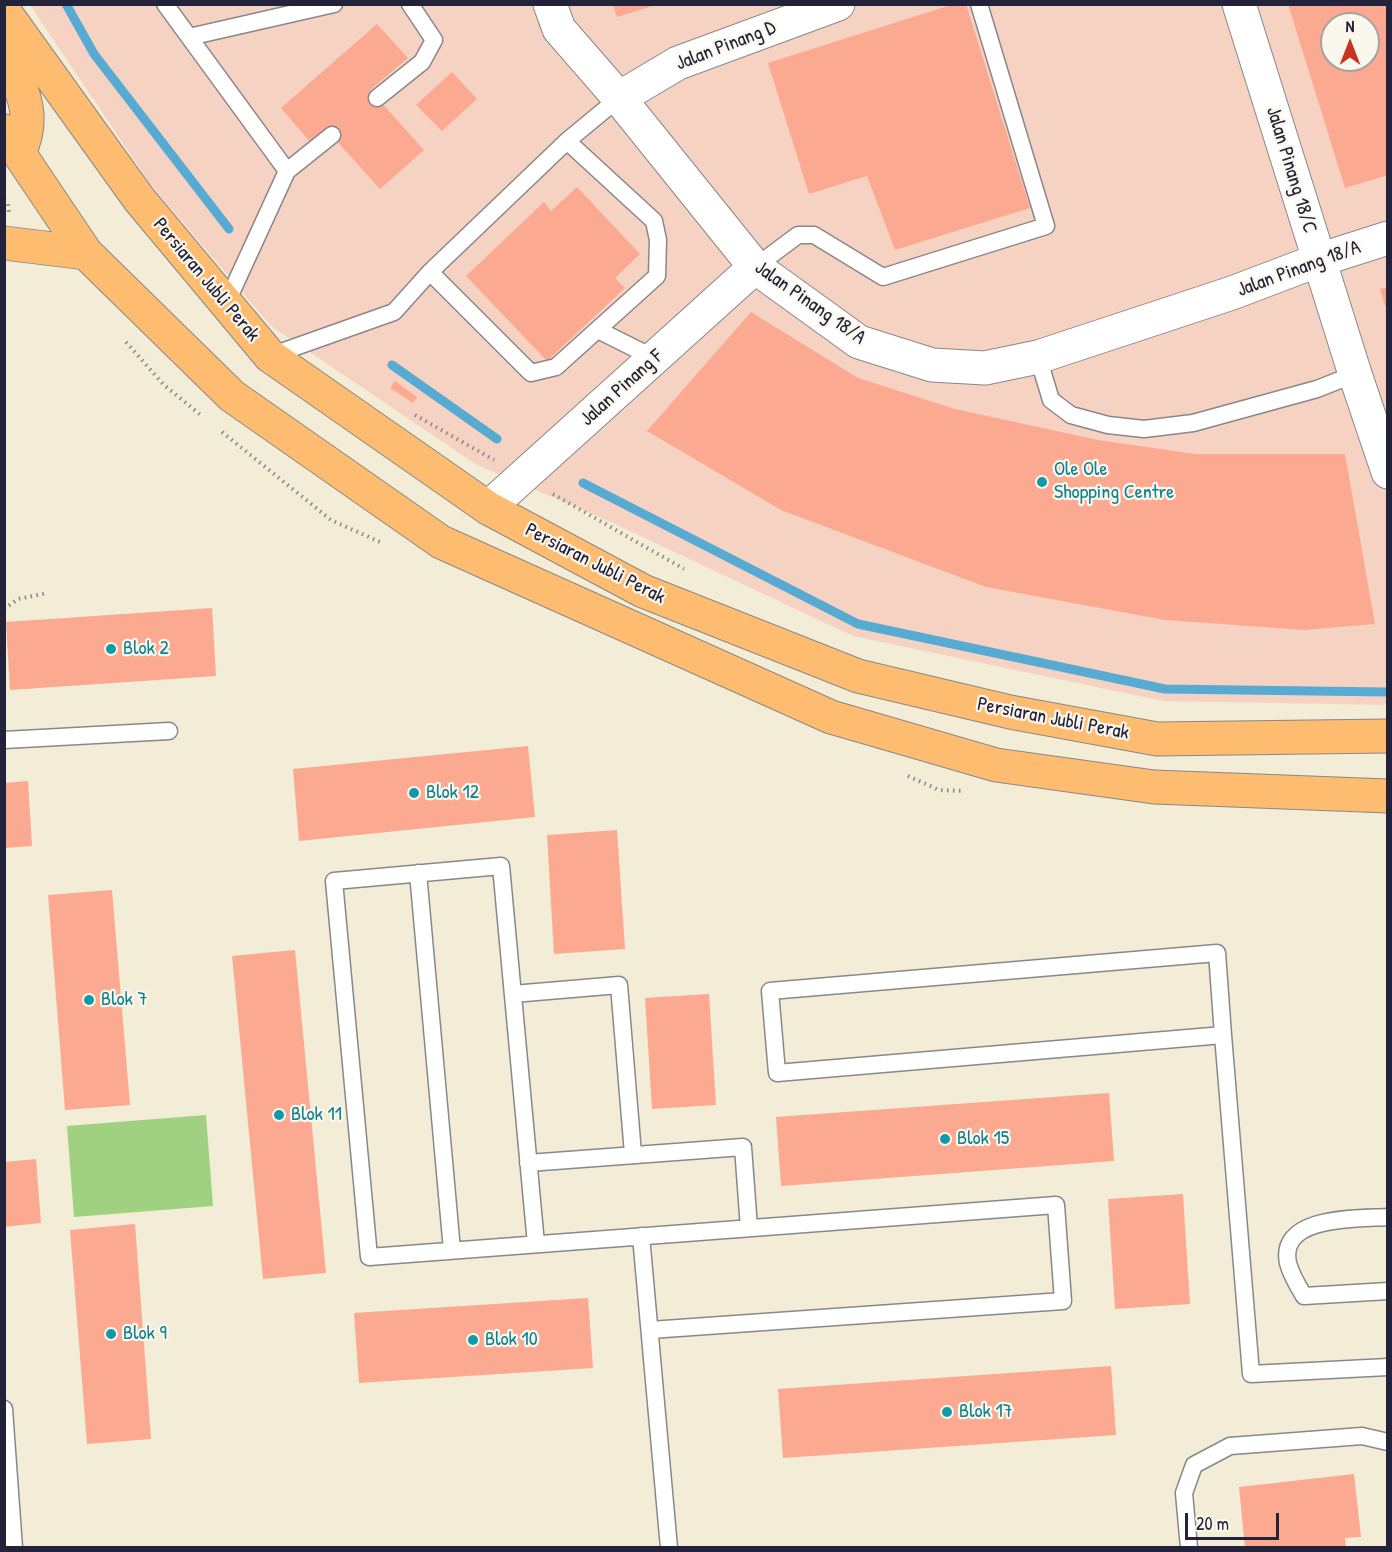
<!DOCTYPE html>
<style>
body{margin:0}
#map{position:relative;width:1392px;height:1552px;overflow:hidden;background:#f3ecd6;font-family:"Patrick Hand",sans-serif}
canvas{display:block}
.frame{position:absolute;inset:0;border:6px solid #22223b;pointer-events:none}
.north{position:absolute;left:1320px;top:12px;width:60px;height:60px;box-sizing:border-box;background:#fbf7ec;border:2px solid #a4a2a5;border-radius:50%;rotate:0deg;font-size:16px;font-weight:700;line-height:24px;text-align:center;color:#22223b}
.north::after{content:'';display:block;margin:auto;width:21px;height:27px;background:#c8321e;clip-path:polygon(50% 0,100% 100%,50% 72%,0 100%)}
.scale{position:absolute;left:1185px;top:1513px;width:94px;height:27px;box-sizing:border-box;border:3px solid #22223b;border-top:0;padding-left:8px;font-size:18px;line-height:21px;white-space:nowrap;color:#22223b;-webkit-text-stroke:4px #fbf7ec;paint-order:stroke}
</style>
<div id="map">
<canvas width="1392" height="1552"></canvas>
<div class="frame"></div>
<div class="north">N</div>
<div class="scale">20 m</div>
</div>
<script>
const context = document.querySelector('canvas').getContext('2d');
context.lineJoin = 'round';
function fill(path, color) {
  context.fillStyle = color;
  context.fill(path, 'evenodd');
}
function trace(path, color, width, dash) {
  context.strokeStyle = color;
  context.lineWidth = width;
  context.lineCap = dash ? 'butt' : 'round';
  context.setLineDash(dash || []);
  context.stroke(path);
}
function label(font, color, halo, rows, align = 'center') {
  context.font = font + ' "Patrick Hand",sans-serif';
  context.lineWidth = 4.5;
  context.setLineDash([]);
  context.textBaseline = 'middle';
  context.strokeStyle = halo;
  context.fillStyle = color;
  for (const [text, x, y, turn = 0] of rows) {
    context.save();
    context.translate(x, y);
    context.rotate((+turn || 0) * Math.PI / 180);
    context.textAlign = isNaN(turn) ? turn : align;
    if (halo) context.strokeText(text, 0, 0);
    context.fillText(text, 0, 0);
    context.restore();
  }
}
fill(new Path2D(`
 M 30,5 L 1387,5 L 1387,705 L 1163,701 L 853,636 L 602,518 L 477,465 L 271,326 L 151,185 ZM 1332,24 L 1368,24 L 1368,60 L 1332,60 Z`), '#f6d2c3');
fill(new Path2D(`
 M 206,1115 L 213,1206 L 74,1217 L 67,1126 Z`), '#9fd181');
trace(new Path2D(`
 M 66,4 L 94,54 L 229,229
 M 392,365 L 497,439
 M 583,483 L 858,624 L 1165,689 L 1388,692`), '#57abd3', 9);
fill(new Path2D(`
 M 954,4 L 966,4 L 1030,208 L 895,250 L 867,176 L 809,194 L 768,63 Z
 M 1288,4 L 1388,4 L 1388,175 L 1345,188 ZM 1332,24 L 1368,24 L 1368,60 L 1332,60 Z
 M 613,5 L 656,5 L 617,17 Z
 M 377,24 L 408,58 L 370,90 L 424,150 L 380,189 L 326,129 L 311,143 L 281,108 Z
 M 452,72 L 477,99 L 442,131 L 416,105 Z
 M 577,187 L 640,254 L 615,278 L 625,288 L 547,361 L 466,276 L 544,202 L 551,211 Z
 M 1388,287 L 1388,312 L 1387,312 L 1380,289 Z
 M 751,312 L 858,378 L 955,409 L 1098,440 L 1195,454 L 1345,454 L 1375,624 L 1304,630 L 1165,620 L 986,587 L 781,510 L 647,431 Z
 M 395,381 L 417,397 L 413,403 L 390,388 Z
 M 212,608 L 216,676 L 10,690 L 6,622 Z
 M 528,746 L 535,817 L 299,841 L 293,769 Z
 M 28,781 L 32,846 L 4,848 L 4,783 Z
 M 617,830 L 625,949 L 554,954 L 547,835 Z
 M 112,890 L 130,1105 L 65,1110 L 48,895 Z
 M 295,950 L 326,1273 L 263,1279 L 232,956 Z
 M 709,994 L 716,1105 L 652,1109 L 645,998 Z
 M 1109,1093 L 1114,1161 L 781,1186 L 776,1117 Z
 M 36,1159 L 41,1223 L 4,1227 L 4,1162 Z
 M 1183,1194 L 1190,1304 L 1115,1309 L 1108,1199 Z
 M 135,1224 L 151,1439 L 87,1444 L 70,1230 Z
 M 588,1298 L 593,1368 L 359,1383 L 354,1313 Z
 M 1111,1366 L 1116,1435 L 783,1458 L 778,1389 Z
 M 1354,1474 L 1361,1537 L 1345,1538 L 1346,1548 L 1287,1548 L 1287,1546 L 1245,1548 L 1239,1487 Z`), '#fba990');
const service = new Path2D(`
 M 165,4 L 287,171 L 226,304
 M 189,37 L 334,4
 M 377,98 L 422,62 L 434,40 L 410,4
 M 287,171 L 332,135
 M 755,267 L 798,235 L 814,235 L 883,277 L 1046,226 L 979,4
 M 430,272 L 531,373 L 556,367 L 657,276 L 658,240 L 654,221 L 567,141
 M 598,330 L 654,358
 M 270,356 L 394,312 L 430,272 L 567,141 L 619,98
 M 1038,357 L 1051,400 L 1071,415 L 1108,425 L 1144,429 L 1193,423 L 1317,389 L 1355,374
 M 4,740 L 169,731
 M 418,873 L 452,1250
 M 1217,953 L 1223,1035 L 777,1073 L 770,991 Z
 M 513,994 L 619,985 L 633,1154
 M 1223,1035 L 1251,1374 L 1388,1367
 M 528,1163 L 743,1147 L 749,1228
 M 1388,1217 C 1359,1219 1278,1215 1288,1263 C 1291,1275 1298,1286 1304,1296 L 1388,1291
 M 641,1236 L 669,1548
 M 536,1244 L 501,866 L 334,881 L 369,1257 L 1056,1205 L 1063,1301 L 650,1330
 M 4,1409 L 14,1548
 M 1189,1548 L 1184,1493 L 1194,1465 L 1230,1446 L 1362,1436 L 1388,1442`);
const minor = new Path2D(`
 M 550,4 L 559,29 L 619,98 L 755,267 L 859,342 L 932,365 L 985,368 L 1038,357 L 1232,293 L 1319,260 L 1388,238
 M 1239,4 L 1355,374 L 1388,472
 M 619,98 L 678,63 L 838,4
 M 488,508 L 755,267`);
const primary = new Path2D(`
 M 4,11 L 139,199 L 270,356 L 488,508 L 643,591 L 858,676 L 1010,712 L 1157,739 L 1388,736
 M 4,50 C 20,87 38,113 19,153
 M 4,131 L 86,253 L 232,396 L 441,542 L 831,717 L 996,765 L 1154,787 L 1388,796
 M 4,243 L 86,253`);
trace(service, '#8a8788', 19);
trace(minor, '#8a8788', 35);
trace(primary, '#8a8788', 35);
trace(new Path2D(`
 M 4,200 L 8,204 L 9,213
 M 126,342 L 164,385 L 202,416
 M 415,415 L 494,460
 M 222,432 L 331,520 L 380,542
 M 553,494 L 684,569
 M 4,609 L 18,599 L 48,593
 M 908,776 L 939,790 L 963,791`), '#8a8788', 4, [1.5, 4.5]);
trace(service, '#fff', 16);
trace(minor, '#fff', 33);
trace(primary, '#febc70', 33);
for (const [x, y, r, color] of [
 [1042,482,6,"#0f9aa8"],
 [111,649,6,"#0f9aa8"],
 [414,793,6,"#0f9aa8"],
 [89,1000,6,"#0f9aa8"],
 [279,1115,6,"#0f9aa8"],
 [945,1139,6,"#0f9aa8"],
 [111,1334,6,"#0f9aa8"],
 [473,1340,6,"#0f9aa8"],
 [947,1412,6,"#0f9aa8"]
]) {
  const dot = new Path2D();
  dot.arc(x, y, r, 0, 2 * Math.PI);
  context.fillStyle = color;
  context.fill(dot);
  trace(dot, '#fbf7ec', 2);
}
label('20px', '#22223b', '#fbf7ec', [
 ["Jalan Pinang D",726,46,-21],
 ["Jalan Pinang 18/C",1291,170,73],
 ["Jalan Pinang 18/A",1299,269,-20],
 ["Persiaran Jubli Perak",206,280,50],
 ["Jalan Pinang 18/A",810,303,35],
 ["Jalan Pinang F",622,388,-42],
 ["Persiaran Jubli Perak",595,564,27],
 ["Persiaran Jubli Perak",1053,719,11]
]);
label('20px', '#0d838f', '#fbf7ec', [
 ["Ole Ole",1054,470],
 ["Shopping Centre",1054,493],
 ["Blok 2",123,649],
 ["Blok 12",426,793],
 ["Blok 7",101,1000],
 ["Blok 11",291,1115],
 ["Blok 15",957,1139],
 ["Blok 9",123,1334],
 ["Blok 10",485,1340],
 ["Blok 17",959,1412]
], 'left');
</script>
